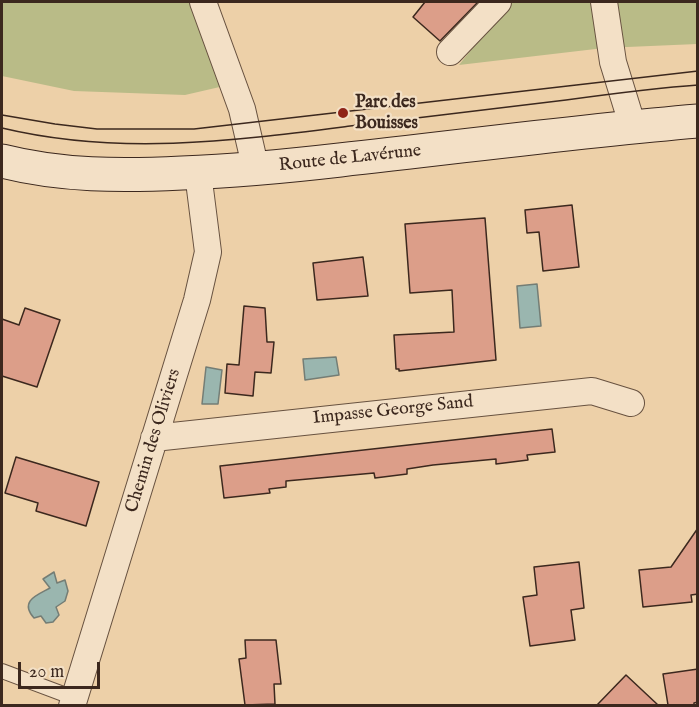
<!DOCTYPE html>
<meta charset="utf-8">
<style>
body{margin:0}
#map{position:relative;width:699px;height:707px;overflow:hidden;background:#edd0a8;font-family:"IM FELL English",serif}
canvas{display:block}
.frame{position:absolute;inset:0;border:3px solid #3c281e;pointer-events:none}
.scale{position:absolute;left:18px;top:662px;width:82px;height:27px;box-sizing:border-box;border:3px solid #3c281e;border-top:0;padding-left:8px;font-size:18px;line-height:21px;white-space:nowrap;color:#3c281e;-webkit-text-stroke:4px #f3e0c6;paint-order:stroke}
</style>
<div id="map">
<canvas width="699" height="707"></canvas>
<div class="frame"></div>
<div class="scale">20 m</div>
</div>
<script>
const context = document.querySelector('canvas').getContext('2d');
context.lineJoin = 'round';
function fill(path, color) {
  context.fillStyle = color;
  context.fill(path, 'evenodd');
}
function trace(path, color, width, dash) {
  context.strokeStyle = color;
  context.lineWidth = width;
  context.lineCap = dash ? 'butt' : 'round';
  context.setLineDash(dash || []);
  context.stroke(path);
}
function label(font, color, halo, rows, align = 'center') {
  context.font = font + ' "IM FELL English",serif';
  context.lineWidth = 4.5;
  context.setLineDash([]);
  context.textBaseline = 'middle';
  context.strokeStyle = halo;
  context.fillStyle = color;
  for (const [text, x, y, turn = 0] of rows) {
    context.save();
    context.translate(x, y);
    context.rotate((+turn || 0) * Math.PI / 180);
    context.textAlign = isNaN(turn) ? turn : align;
    if (halo) context.strokeText(text, 0, 0);
    context.fillText(text, 0, 0);
    context.restore();
  }
}
fill(new Path2D(`
 M 2,2 L 192,2 L 224,86 L 185,95 L 74,91 L 2,76 Z
 M 509,2 L 697,2 L 697,44 L 604,48 L 459,65 Z`), '#b9bb87');
const water = new Path2D(`
 M 537,284 L 541,326 L 520,328 L 517,286 Z
 M 336,357 L 339,375 L 305,380 L 303,359 Z
 M 206,367 L 222,370 L 218,404 L 202,404 Z
 M 54,572 L 57,583 L 65,580 L 68,591 L 65,601 L 56,607 L 59,615 L 53,622 L 46,623 L 41,616 L 34,618 C 19,601 37,595 50,588 L 43,579 Z`);
fill(water, '#9ab6af');
trace(water, '#747d75', 1.5);
const building = new Path2D(`
 M 425,2 L 478,2 L 440,41 L 413,17 Z
 M 572,205 L 579,267 L 543,271 L 539,232 L 527,233 L 525,210 Z
 M 485,218 L 496,360 L 399,371 L 399,369 L 396,369 L 394,335 L 454,332 L 452,290 L 410,293 L 405,224 Z
 M 363,257 L 368,296 L 317,300 L 313,263 Z
 M 244,306 L 265,308 L 267,342 L 274,342 L 271,373 L 255,372 L 253,396 L 225,393 L 227,364 L 239,365 Z
 M 25,308 L 60,320 L 37,387 L 2,376 L 2,319 L 19,325 Z
 M 552,429 L 555,452 L 527,455 L 528,460 L 496,464 L 496,459 L 433,465 L 407,469 L 407,474 L 375,478 L 374,473 L 286,481 L 286,487 L 269,489 L 270,493 L 224,498 L 220,466 Z
 M 16,457 L 99,482 L 86,526 L 36,511 L 38,503 L 5,493 Z
 M 698,528 L 698,594 L 691,595 L 692,602 L 643,607 L 639,570 L 671,567 Z
 M 579,562 L 584,608 L 571,610 L 575,640 L 530,646 L 523,597 L 537,595 L 534,567 Z
 M 245,640 L 276,640 L 281,684 L 274,684 L 275,704 L 245,705 L 239,659 L 246,658 Z
 M 698,669 L 698,702 L 694,703 L 694,705 L 668,705 L 663,674 Z
 M 626,675 L 658,705 L 597,705 Z`);
fill(building, '#dc9e89');
trace(building, '#3c281e', 1.5);
const service = new Path2D(`
 M 2,671 L 74,698`);
const minor = new Path2D(`
 M 203,2 L 242,109 L 256,170
 M 604,2 L 613,62 L 633,127
 M 450,52 L 498,2
 M 154,438 L 592,391 L 631,403
 M 72,706 L 197,300 L 208,252 L 198,173`);
const secondary = new Path2D(`
 M 2,161 C 61,176 121,176 182,173 C 235,171 288,166 340,160 C 460,147 578,131 698,121`);
trace(service, '#685240', 16);
trace(minor, '#685240', 28);
trace(secondary, '#3c281e', 35);
trace(service, '#f3e0c6', 14);
trace(minor, '#f3e0c6', 26);
trace(secondary, '#f3e0c6', 33);
trace(new Path2D(`
 M 2,115 L 55,124 L 97,129 L 194,129 L 698,71
 M 2,128 C 119,156 232,141 350,126 C 422,117 494,108 566,100 C 610,94 654,88 698,85`), '#3c281e', 1.5);
for (const [x, y, r, color] of [
 [343,113,6,"#8f2418"]
]) {
  const dot = new Path2D();
  dot.arc(x, y, r, 0, 2 * Math.PI);
  context.fillStyle = color;
  context.fill(dot);
  trace(dot, '#f3e0c6', 2);
}
label('bold 18px', '#3c281e', '#f3e0c6', [
 ["Parc des",355,103],
 ["Bouisses",355,124]
], 'left');
label('18px', '#3c281e', '#f3e0c6', [
 ["Route de Lavérune",350,159,-6],
 ["Impasse George Sand",393,411,-6],
 ["Chemin des Oliviers",154,441,-73]
]);
</script>
